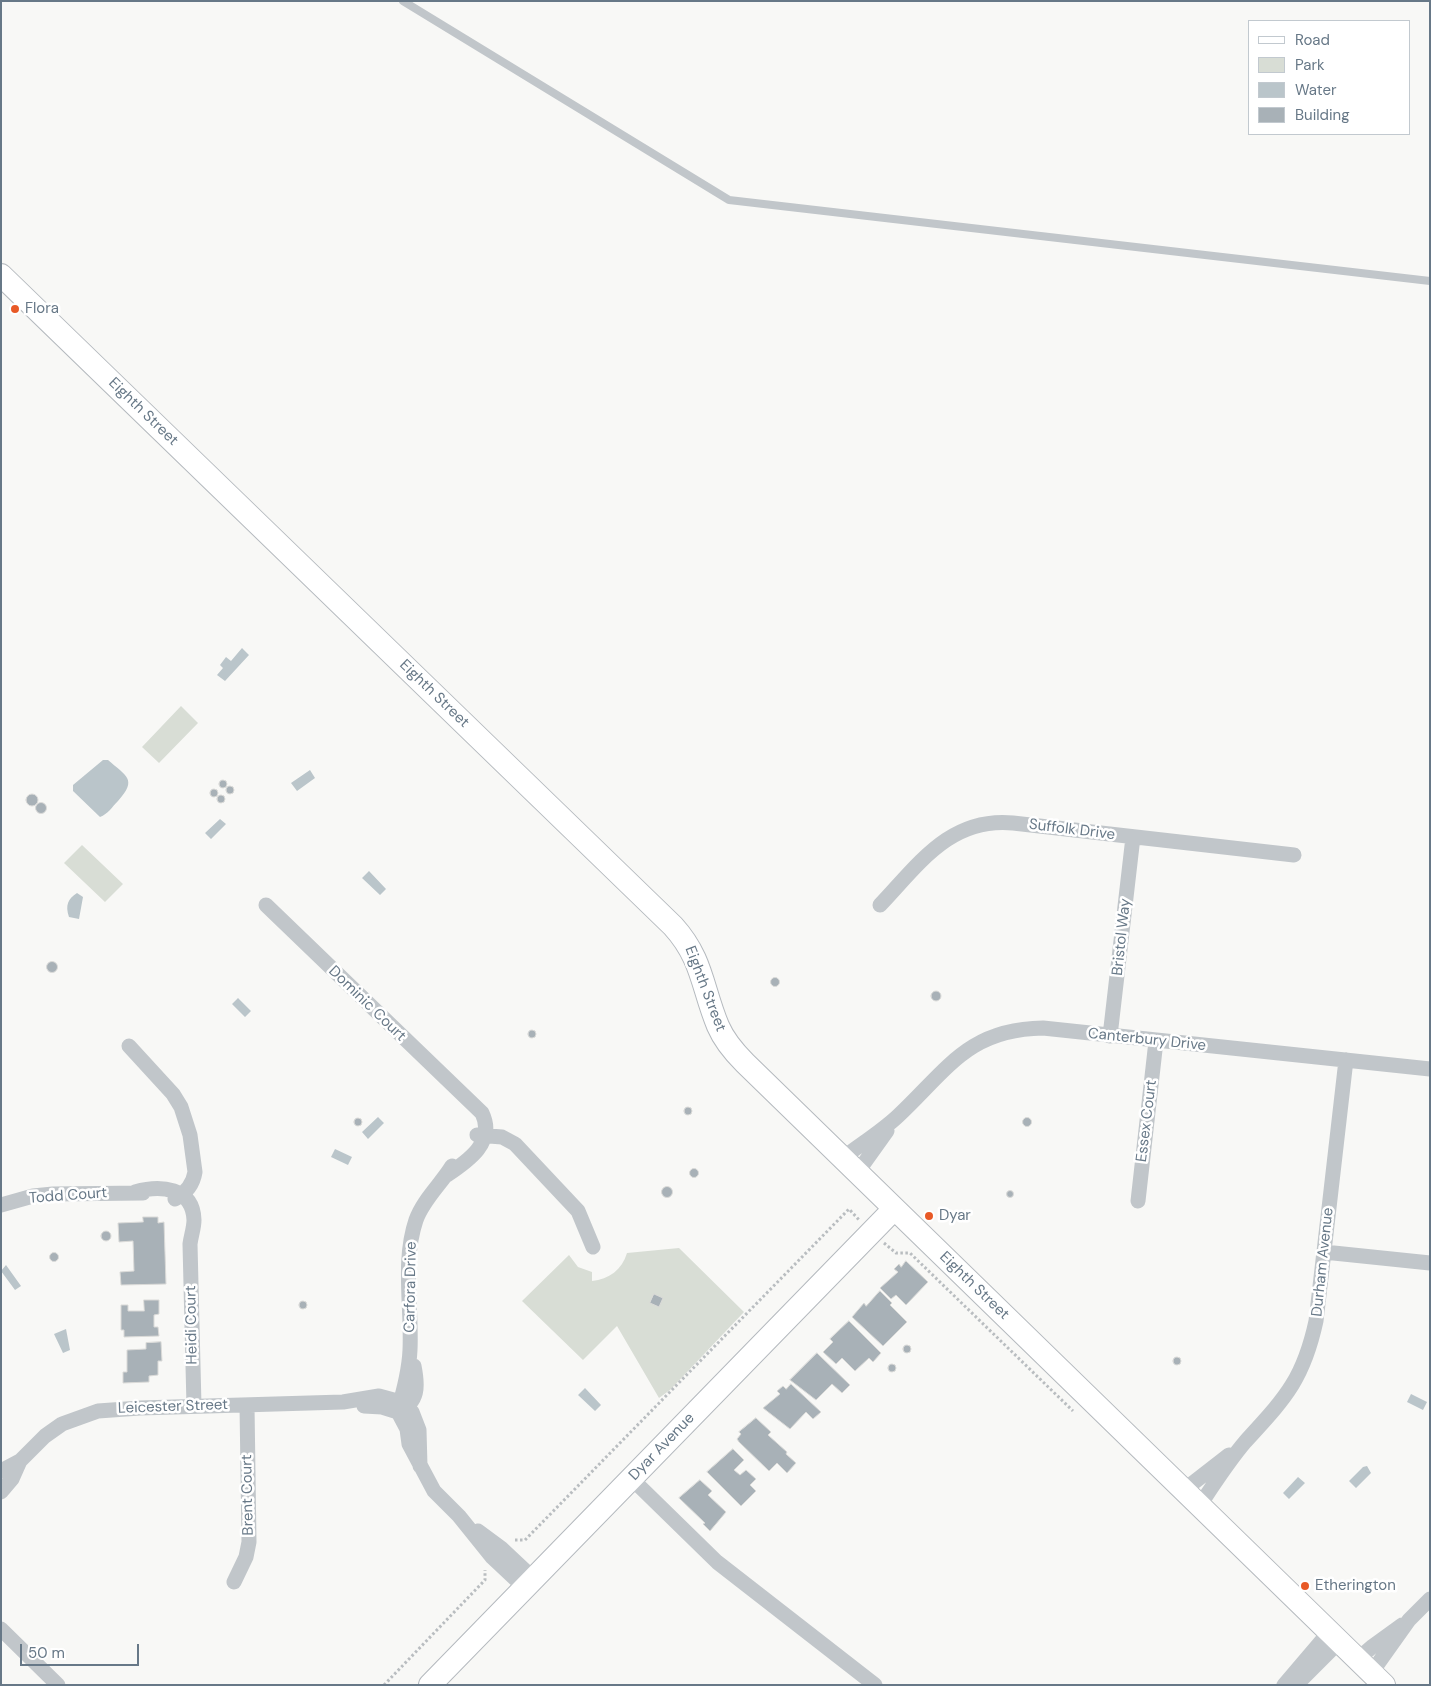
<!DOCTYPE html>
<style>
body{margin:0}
#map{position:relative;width:1431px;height:1686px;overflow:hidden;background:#f8f8f6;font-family:"DM Sans",sans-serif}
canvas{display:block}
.frame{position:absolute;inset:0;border:2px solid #677887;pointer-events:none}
.legend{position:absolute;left:1248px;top:20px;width:162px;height:115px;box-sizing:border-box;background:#fff;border:1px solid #c2c9cf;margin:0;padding:6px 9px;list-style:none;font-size:15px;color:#677887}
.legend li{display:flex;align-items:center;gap:10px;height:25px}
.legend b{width:25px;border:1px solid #c2c9cf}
.scale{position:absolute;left:20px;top:1644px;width:119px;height:22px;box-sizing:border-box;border:2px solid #677887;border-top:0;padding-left:6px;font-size:15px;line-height:18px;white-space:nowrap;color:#677887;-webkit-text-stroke:4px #fff;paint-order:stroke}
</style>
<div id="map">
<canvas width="1431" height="1686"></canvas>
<div class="frame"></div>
<ul class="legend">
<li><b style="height:6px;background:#fff"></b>Road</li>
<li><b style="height:14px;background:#d8ddd5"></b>Park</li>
<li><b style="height:14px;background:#bac5ca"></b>Water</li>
<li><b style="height:14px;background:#a8b1b7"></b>Building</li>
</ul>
<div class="scale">50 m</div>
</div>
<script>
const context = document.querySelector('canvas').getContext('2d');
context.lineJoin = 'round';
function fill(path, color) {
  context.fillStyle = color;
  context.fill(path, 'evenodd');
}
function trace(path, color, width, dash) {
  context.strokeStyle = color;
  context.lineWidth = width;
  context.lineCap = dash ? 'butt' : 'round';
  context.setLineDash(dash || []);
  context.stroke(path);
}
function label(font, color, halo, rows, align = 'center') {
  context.font = font + ' "DM Sans",sans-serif';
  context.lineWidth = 5;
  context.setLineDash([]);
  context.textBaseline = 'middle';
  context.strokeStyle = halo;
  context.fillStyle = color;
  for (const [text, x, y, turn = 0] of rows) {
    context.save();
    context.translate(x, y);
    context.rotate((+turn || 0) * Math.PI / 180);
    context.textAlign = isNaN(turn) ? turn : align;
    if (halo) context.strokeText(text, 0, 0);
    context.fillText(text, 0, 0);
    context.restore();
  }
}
fill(new Path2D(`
 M 181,706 L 198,723 L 159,763 L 142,747 Z
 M 82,845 L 123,884 L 105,902 L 64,863 Z
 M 679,1248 L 744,1312 L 670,1390 L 659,1398 L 617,1326 L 583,1360 L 522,1301 L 569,1255 L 578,1267 L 592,1272 L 592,1281 C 609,1279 622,1270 627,1253 Z`), '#d8ddd5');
fill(new Path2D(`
 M 242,648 L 249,655 L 225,681 L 217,675 L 223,668 L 220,665 L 226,657 L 231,661 Z
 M 103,760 L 108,760 C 126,776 138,779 118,801 C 112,807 108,814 100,817 L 73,791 L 73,785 Z
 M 310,770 L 315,778 L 297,791 L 291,783 Z
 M 220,819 L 226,824 L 211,839 L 205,833 Z
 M 369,871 L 386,889 L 380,895 L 362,878 Z
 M 77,893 L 83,897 L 79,919 L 69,917 C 65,905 68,899 77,893 Z
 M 238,998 L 251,1011 L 245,1017 L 232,1004 Z
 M 378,1117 L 384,1123 L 368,1139 L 362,1132 Z
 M 335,1149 L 352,1157 L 348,1165 L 331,1157 Z
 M 6,1265 L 21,1286 L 15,1290 L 1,1271 Z
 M 66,1329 L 70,1350 L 63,1353 L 54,1334 Z
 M 585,1388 L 601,1405 L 595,1411 L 578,1395 Z
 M 1411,1394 L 1427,1402 L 1423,1410 L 1407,1402 Z
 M 1367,1466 L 1371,1473 L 1356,1488 L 1349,1481 L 1363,1467 Z
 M 1298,1477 L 1305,1483 L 1289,1499 L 1283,1493 Z`), '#bac5ca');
const building = new Path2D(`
 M219 784a4 4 0 1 1 8 0a4 4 0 1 1-8 0Z
 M226 790a4 4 0 1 1 8 0a4 4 0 1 1-8 0Z
 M210 793a4 4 0 1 1 8 0a4 4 0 1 1-8 0Z
 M26 800a6 6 0 1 1 12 0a6 6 0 1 1-12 0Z
 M217 799a4 4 0 1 1 8 0a4 4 0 1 1-8 0Z
 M35.5 808a5.5 5.5 0 1 1 11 0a5.5 5.5 0 1 1-11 0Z
 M46.5 967a5.5 5.5 0 1 1 11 0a5.5 5.5 0 1 1-11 0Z
 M770.5 982a4.5 4.5 0 1 1 9 0a4.5 4.5 0 1 1-9 0Z
 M931 996a5 5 0 1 1 10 0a5 5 0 1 1-10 0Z
 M528 1034a4 4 0 1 1 8 0a4 4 0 1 1-8 0Z
 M684 1111a4 4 0 1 1 8 0a4 4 0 1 1-8 0Z
 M1022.5 1122a4.5 4.5 0 1 1 9 0a4.5 4.5 0 1 1-9 0Z
 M354 1122a4 4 0 1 1 8 0a4 4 0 1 1-8 0Z
 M689.5 1173a4.5 4.5 0 1 1 9 0a4.5 4.5 0 1 1-9 0Z
 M661.5 1192a5.5 5.5 0 1 1 11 0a5.5 5.5 0 1 1-11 0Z
 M1006.5 1194a3.5 3.5 0 1 1 7 0a3.5 3.5 0 1 1-7 0Z
 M 143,1217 L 158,1217 L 158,1223 L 164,1222 L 166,1284 L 121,1285 L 120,1272 L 134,1271 L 133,1241 L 119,1242 L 118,1223 L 143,1222 Z
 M101 1236a5 5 0 1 1 10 0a5 5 0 1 1-10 0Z
 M49.5 1257a4.5 4.5 0 1 1 9 0a4.5 4.5 0 1 1-9 0Z
 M 906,1261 L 928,1282 L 906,1305 L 896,1295 L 891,1299 L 880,1288 L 898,1272 L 894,1269 L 899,1264 L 901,1267 Z
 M 880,1291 L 892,1303 L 890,1305 L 907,1322 L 883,1346 L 852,1317 L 864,1303 L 866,1306 Z
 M 654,1294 L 663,1298 L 659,1307 L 650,1303 Z
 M 144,1300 L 159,1300 L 159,1314 L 154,1315 L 154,1327 L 158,1327 L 159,1336 L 124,1337 L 124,1330 L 121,1330 L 121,1305 L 128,1305 L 128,1311 L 144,1311 Z
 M299 1305a4 4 0 1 1 8 0a4 4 0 1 1-8 0Z
 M 849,1321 L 881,1353 L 873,1362 L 869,1358 L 855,1371 L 842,1358 L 836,1364 L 823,1352 L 833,1342 L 830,1339 Z
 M 161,1342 L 162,1361 L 158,1361 L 158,1375 L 149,1376 L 149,1382 L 123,1383 L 123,1372 L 127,1372 L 127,1350 L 146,1349 L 146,1343 Z
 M903 1349a4 4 0 1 1 8 0a4 4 0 1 1-8 0Z
 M 817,1353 L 850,1385 L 842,1393 L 832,1384 L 816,1400 L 790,1380 Z
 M1173 1361a4 4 0 1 1 8 0a4 4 0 1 1-8 0Z
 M888 1368a4 4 0 1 1 8 0a4 4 0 1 1-8 0Z
 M 791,1384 L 821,1412 L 813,1419 L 806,1412 L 790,1429 L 763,1408 L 780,1394 L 777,1391 L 783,1386 L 786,1389 Z
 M 756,1418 L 771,1432 L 768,1435 L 787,1452 L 786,1454 L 796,1463 L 787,1473 L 777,1463 L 769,1471 L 739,1442 L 737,1439 L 741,1434 L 739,1432 Z
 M 733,1449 L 744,1460 L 734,1470 L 740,1475 L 746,1470 L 756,1479 L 750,1485 L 756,1491 L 741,1506 L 707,1472 Z
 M 700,1480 L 712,1491 L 708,1495 L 726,1512 L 710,1531 L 703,1524 L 705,1523 L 679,1498 Z`);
fill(building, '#a8b1b7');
trace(building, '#dadad8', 1);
const secondary = new Path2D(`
 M 1,275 L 673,926 C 703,959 702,988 718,1026 C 724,1040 734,1052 745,1063 L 1384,1685
 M 430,1685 L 894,1209`);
trace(secondary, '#b4b9be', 24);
trace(new Path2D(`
 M 884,1243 L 896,1253 L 910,1253 L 1073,1411
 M 515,1540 L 525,1540 L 849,1209 L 860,1221
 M 384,1685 L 485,1580 L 485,1570`), '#b9bdc0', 3, [2.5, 2.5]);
trace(new Path2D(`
 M 403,1 L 729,200 L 1430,281`), '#c1c6ca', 8);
trace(new Path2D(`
 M 266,905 L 482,1113 C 496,1142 468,1161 447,1175
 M 880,905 C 919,864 950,817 1013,823 L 1294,855
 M 1110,1036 L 1133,837
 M 129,1046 L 173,1094 L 181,1107 L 190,1135 L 195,1172 C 193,1185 186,1193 175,1199
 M 477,1135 L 502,1137 L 515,1144 L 578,1211 L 593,1247
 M 843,1158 C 861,1144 881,1132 898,1116 C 947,1070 968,1029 1043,1028 L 1430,1069
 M 857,1173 L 887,1131
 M 135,1192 C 160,1185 193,1187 194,1220 C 194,1228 191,1236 190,1244 L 194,1406
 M 1138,1201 L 1156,1041
 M 1,1205 L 33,1196 L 53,1194 L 143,1193
 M 1324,1252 L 1430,1263
 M 364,1406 L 382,1407 L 398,1412 L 407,1429 L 409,1444 L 434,1491 L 459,1516 L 492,1557 L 525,1588
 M 398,1410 C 404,1390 409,1371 410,1350 C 412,1307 402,1261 416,1220 C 423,1200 441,1184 452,1166
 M 398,1412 C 419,1402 418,1386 414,1366
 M 1,1471 L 20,1461 L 45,1436 L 62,1424 L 98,1411 L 140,1408 L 343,1402 L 379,1396 L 401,1402 L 412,1412 L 419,1430 L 420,1466
 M 631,1478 L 717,1562 L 875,1685
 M 1184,1490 L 1229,1455
 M 1,1492 L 12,1479 L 20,1461
 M 1200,1505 C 1214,1484 1228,1462 1245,1442 C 1284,1399 1303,1381 1316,1321 L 1346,1060
 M 478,1531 L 501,1548 L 534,1579
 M 234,1582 L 246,1557 L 249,1542 L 247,1405
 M 1,1629 L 58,1685
 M 1358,1659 L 1373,1646 L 1402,1625
 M 1372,1672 L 1409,1620 L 1430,1599
 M 1284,1685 L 1330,1631
 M 1296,1685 L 1340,1641`), '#c1c6ca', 15);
trace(secondary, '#fff', 22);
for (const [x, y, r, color] of [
 [15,309,5,"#e85926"],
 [929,1216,5,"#e85926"],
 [1305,1586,5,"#e85926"]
]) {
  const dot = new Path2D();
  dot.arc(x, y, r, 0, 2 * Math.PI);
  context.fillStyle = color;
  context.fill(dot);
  trace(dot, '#fff', 2);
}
label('15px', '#677887', '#fff', [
 ["Flora",25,309],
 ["Dyar",939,1216],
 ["Etherington",1315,1586]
], 'left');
label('15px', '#677887', '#fff', [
 ["Eighth Street",143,412,44],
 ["Eighth Street",434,694,44],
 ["Suffolk Drive",1072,830,7],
 ["Bristol Way",1122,937,-84],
 ["Eighth Street",705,989,69],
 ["Dominic Court",367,1004,44],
 ["Canterbury Drive",1147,1040,6],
 ["Essex Court",1147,1121,-83],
 ["Todd Court",68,1196,-4],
 ["Durham Avenue",1323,1262,-84],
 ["Eighth Street",974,1286,44],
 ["Carfora Drive",411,1287,-89],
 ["Heidi Court",192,1325,-91],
 ["Leicester Street",173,1407,-2],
 ["Dyar Avenue",662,1447,-46],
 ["Brent Court",248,1495,-91]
]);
</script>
